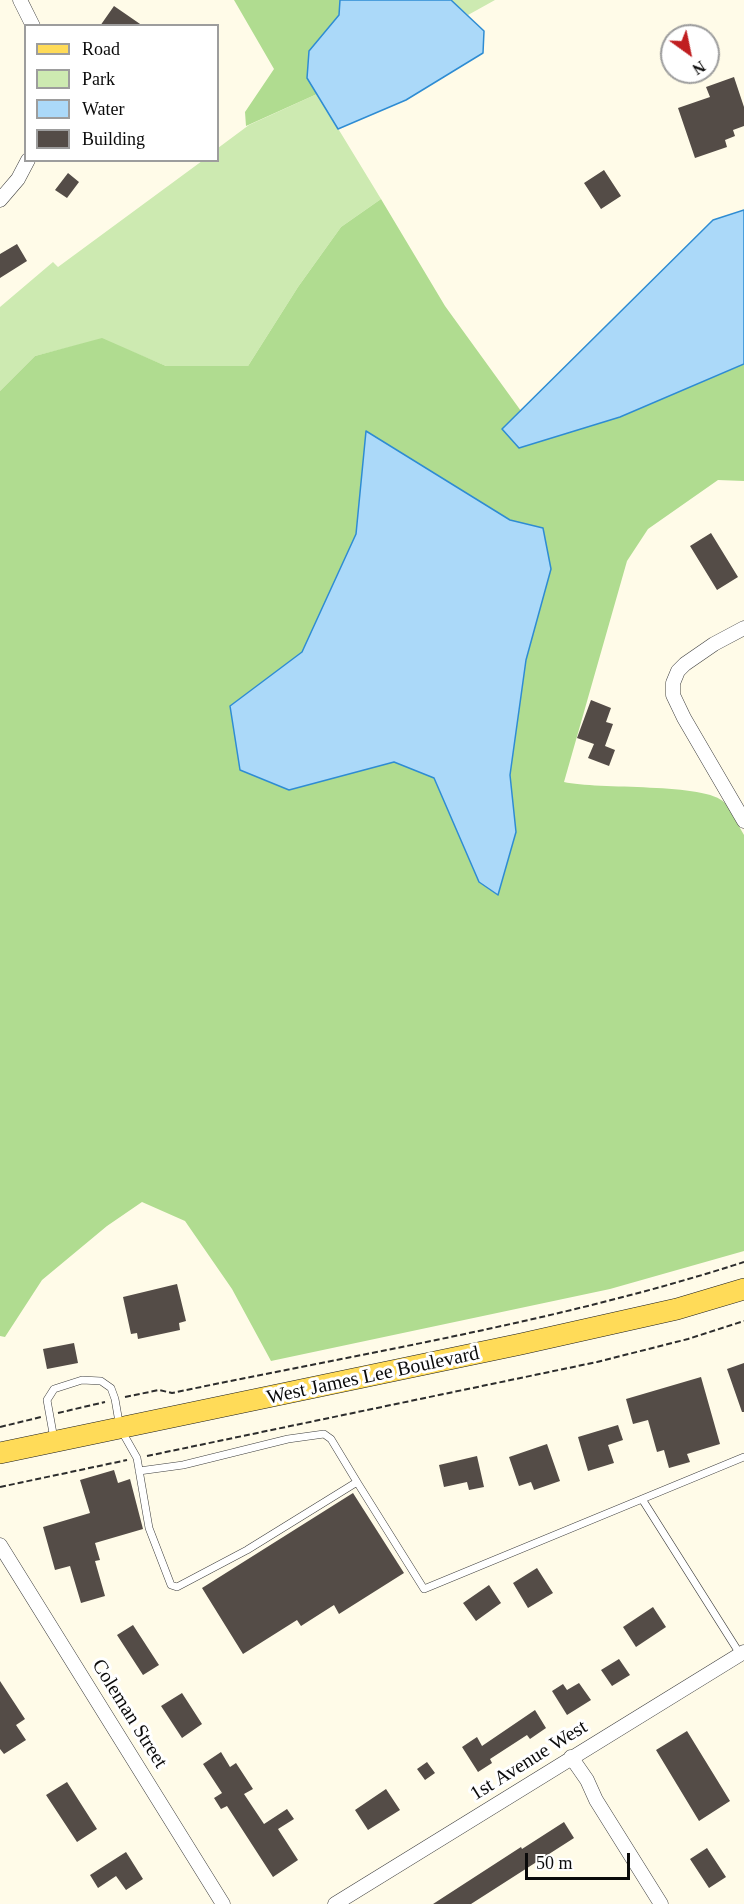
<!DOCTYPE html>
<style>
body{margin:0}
#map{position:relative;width:744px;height:1904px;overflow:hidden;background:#fffbe8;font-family:Georgia,serif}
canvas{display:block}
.legend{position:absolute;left:24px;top:24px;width:195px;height:138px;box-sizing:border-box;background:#fff;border:2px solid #9d9d9d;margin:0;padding:8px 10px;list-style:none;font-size:18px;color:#0b0b0b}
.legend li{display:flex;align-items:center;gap:12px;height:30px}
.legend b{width:30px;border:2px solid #9d9d9d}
.north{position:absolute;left:660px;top:24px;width:60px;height:60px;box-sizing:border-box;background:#fff;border:2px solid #9d9d9d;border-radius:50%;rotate:147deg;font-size:16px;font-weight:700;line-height:24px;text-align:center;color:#0b0b0b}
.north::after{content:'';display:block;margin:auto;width:21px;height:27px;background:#c01e20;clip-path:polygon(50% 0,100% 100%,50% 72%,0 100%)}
.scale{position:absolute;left:525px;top:1853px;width:105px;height:27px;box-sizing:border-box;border:3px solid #0b0b0b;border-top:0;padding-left:8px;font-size:18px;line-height:21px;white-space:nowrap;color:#0b0b0b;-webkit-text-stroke:4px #fff;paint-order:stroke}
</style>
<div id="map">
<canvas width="744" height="1904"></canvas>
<ul class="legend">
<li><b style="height:8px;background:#ffdb58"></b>Road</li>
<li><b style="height:16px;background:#cdeab1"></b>Park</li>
<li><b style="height:16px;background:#abd9f9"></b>Water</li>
<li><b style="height:16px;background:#544c47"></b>Building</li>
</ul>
<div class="north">N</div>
<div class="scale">50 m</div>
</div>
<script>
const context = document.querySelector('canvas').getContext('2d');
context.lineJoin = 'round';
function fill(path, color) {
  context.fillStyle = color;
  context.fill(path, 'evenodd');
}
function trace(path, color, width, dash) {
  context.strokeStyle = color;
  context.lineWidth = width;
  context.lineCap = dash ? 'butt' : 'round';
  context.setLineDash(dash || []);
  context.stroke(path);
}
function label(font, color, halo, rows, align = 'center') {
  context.font = font + ' Georgia,serif';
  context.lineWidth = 6;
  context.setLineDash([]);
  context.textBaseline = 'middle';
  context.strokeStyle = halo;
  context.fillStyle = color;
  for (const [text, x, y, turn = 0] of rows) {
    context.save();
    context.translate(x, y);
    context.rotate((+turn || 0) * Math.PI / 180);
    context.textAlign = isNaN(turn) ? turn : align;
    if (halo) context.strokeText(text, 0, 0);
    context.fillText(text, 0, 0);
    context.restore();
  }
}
fill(new Path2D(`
 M 451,0 L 495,0 L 468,15 Z
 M 317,94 L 381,199 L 341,227 L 298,287 L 248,366 L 166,366 L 102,339 L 35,356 L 0,391 L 0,307 L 53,262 L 58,267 L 202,161 L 218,160 L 218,148 L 249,125 Z`), '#cdeab1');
fill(new Path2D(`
 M 234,0 L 340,0 L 339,15 L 326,33 L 307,78 L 317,94 L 246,126 L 245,112 L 274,69 Z
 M 381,199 L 445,306 L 521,411 L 502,429 L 620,417 L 744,364 L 744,481 L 718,480 L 648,529 L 627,561 L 564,782 C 597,790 707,782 725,803 C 732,812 738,825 744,835 L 744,1251 L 610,1289 L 271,1361 L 232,1289 L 185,1221 L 142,1202 L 107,1226 L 42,1280 L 5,1337 L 0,1336 L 0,391 L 35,356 L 102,338 L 166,366 L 248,366 L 298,287 L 341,227 ZM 366,431 L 510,521 L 543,528 L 551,569 L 526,660 L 510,775 L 516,832 L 479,882 L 434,778 L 394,762 L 342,774 L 230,706 L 302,652 L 356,534 Z`), '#b0dc90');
const water = new Path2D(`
 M 340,0 L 451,0 L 484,31 L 483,53 L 406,100 L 338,129 L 307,78 L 309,51 L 339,15 Z
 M 744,210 L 744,364 L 620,417 L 519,448 L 502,429 L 713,220 Z
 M 366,431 L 510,520 L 543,528 L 551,569 L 526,660 L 510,775 L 516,832 L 498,895 L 479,882 L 434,778 L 394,762 L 289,790 L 240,770 L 230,706 L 302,652 L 356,534 Z`);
fill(water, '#abd9f9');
trace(water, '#2e8cd3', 1.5);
fill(new Path2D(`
 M 114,6 L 143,26 L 100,26 Z
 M 734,77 L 744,107 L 744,126 L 733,130 L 735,136 L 725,140 L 727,147 L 695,158 L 678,108 L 710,97 L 706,87 Z
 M 604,170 L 621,196 L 601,209 L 584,183 Z
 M 68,173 L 79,182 L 67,198 L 55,190 Z
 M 17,244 L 27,261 L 0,278 L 0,254 Z
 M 711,533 L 738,577 L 717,590 L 690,546 Z
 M 591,700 L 611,708 L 606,722 L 613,724 L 605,746 L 615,750 L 609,766 L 588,758 L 594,744 L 577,738 Z
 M 177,1284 L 186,1321 L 179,1323 L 180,1330 L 138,1339 L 137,1333 L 131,1334 L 123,1297 Z
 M 74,1343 L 78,1363 L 47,1369 L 43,1349 Z
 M 744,1363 L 744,1412 L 742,1412 L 727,1369 Z
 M 701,1377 L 720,1444 L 687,1454 L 690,1462 L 669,1468 L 664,1450 L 657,1452 L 648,1420 L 633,1424 L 626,1399 Z
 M 618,1425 L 623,1440 L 608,1445 L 614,1463 L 588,1471 L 578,1437 Z
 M 547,1444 L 560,1481 L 534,1490 L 531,1482 L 519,1486 L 509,1457 Z
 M 477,1456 L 484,1487 L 469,1490 L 467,1482 L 444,1487 L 439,1465 Z
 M 114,1470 L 118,1483 L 130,1479 L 143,1529 L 95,1543 L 100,1560 L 95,1561 L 105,1596 L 81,1603 L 70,1566 L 55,1570 L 43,1527 L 90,1513 L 80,1480 Z
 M 353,1493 L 404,1573 L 339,1614 L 334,1605 L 301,1626 L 297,1620 L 243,1654 L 202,1588 Z
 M 537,1568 L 553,1593 L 528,1608 L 513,1583 Z
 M 489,1585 L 501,1603 L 476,1621 L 463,1603 Z
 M 653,1607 L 666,1627 L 636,1647 L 623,1627 Z
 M 133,1625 L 159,1665 L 143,1675 L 117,1635 Z
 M 619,1659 L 630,1675 L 612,1686 L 601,1670 Z
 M 0,1681 L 25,1719 L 16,1725 L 26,1740 L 4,1754 L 0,1749 Z
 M 579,1683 L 591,1700 L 567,1715 L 552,1691 L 563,1684 L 567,1690 Z
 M 182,1693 L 202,1724 L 182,1738 L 161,1706 Z
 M 535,1710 L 546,1728 L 530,1739 L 527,1735 L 490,1759 L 492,1763 L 478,1772 L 462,1747 L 477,1737 L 482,1746 Z
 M 687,1731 L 730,1801 L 699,1821 L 656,1750 Z
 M 221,1752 L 230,1767 L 236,1763 L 253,1789 L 244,1794 L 264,1824 L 287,1809 L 294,1819 L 278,1829 L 298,1860 L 273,1877 L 227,1806 L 221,1809 L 214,1798 L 222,1793 L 203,1764 Z
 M 427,1762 L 435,1773 L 425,1780 L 417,1769 Z
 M 67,1782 L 97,1829 L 77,1842 L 46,1795 Z
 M 386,1789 L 400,1810 L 368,1830 L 355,1810 Z
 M 564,1822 L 574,1838 L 471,1904 L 433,1904 L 521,1847 L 522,1849 Z
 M 707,1848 L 726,1877 L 709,1888 L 690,1859 Z
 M 126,1852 L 143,1879 L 126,1890 L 116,1876 L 98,1888 L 90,1875 Z`), '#544c47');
const lane = new Path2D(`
 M 54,1439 L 47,1400 L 54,1389 L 82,1380 L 101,1381 L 111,1388 L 115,1399 L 120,1428 L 137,1458 L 149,1528 L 171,1585 L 177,1587 L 247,1550 L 357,1482 L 424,1589 L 744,1457
 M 139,1471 L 183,1465 L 288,1439 L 324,1434 L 331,1439 L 357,1482
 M 642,1499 L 740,1654`);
const street = new Path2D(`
 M 20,0 L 33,26
 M 0,200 L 18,179 L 28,160
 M 744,628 L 714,644 L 685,664 L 678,671 L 673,683 L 673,695 L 684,718 L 744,821
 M 0,1545 L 223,1904
 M 571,1757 L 587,1780 L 596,1800 L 661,1904
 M 335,1904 L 744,1652`);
const primary = new Path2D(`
 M 0,1453 L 521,1344 L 677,1309 L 744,1289`);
trace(lane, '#3e3e3e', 8);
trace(street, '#3e3e3e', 15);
trace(primary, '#1c1c1c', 22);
trace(new Path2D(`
 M 125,1397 L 159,1390 L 172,1393 C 363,1353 558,1322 744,1262
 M 58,1413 L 105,1402
 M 0,1427 L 41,1417
 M 147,1456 L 597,1362 L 688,1339 L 744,1321
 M 0,1487 L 127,1460`), '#2d2d2d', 2, [6, 3]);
trace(lane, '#fff', 7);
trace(street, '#fff', 14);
trace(primary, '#ffdb58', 21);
label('20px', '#0b0b0b', '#fff', [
 ["West James Lee Boulevard",373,1376,-12],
 ["Coleman Street",129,1714,58],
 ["1st Avenue West",529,1761,-32]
]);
</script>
